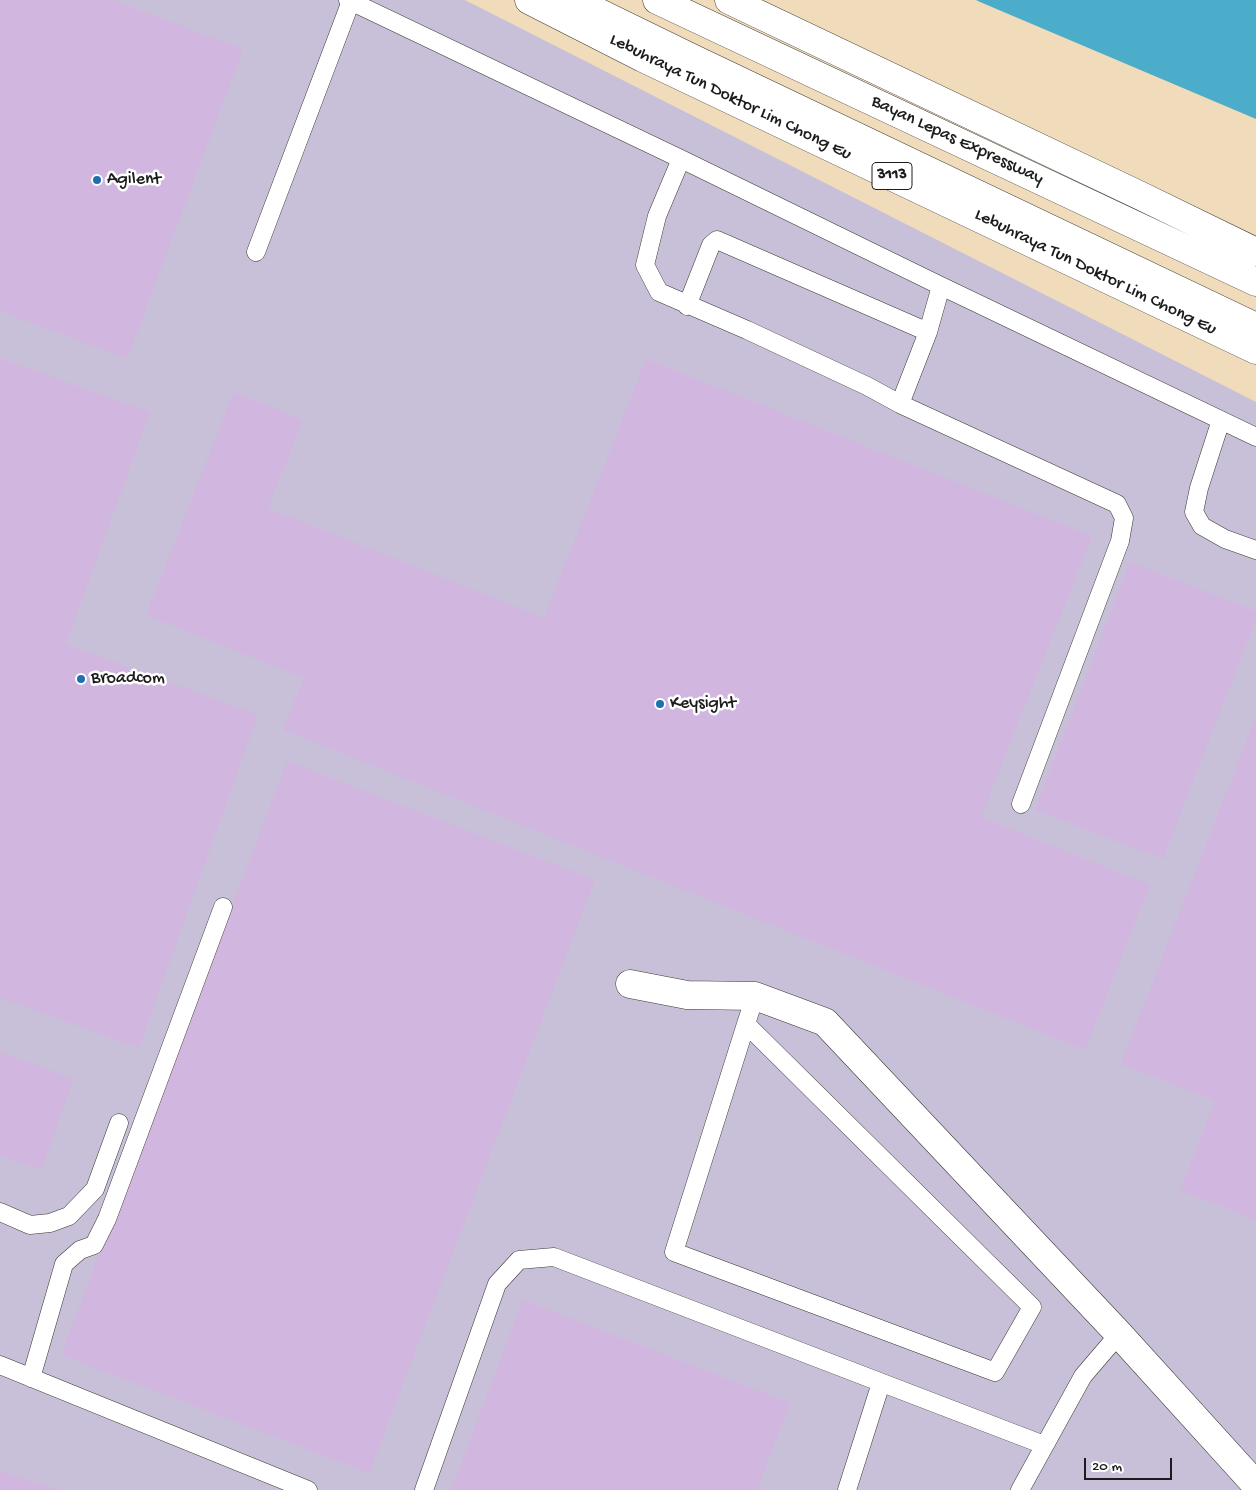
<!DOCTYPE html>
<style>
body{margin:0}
#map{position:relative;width:1256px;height:1490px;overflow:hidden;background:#f0dcbb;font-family:"Gochi Hand",sans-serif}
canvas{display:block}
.scale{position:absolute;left:1084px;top:1458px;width:88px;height:22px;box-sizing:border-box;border:2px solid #1c1c1c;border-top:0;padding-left:6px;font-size:15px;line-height:18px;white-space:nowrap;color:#1c1c1c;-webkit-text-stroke:4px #fff;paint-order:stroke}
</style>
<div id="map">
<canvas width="1256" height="1490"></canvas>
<div class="scale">20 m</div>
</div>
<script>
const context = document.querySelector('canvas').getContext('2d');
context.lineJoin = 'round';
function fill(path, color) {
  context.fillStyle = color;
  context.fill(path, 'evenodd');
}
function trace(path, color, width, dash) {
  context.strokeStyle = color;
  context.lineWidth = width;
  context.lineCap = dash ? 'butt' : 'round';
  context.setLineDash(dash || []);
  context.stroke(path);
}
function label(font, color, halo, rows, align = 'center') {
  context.font = font + ' "Gochi Hand",sans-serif';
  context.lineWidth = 5;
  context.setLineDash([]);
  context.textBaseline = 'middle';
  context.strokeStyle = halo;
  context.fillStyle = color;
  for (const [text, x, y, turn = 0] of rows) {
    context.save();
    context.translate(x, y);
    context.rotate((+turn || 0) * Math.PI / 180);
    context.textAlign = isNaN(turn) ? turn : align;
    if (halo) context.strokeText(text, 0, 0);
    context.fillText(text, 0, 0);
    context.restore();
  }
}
fill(new Path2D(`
 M 0,0 L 465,0 L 1256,402 L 1256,1490 L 0,1490 Z`), '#c8bfd8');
fill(new Path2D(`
 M 976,0 L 1256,0 L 1256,119 L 980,2 Z`), '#4badca');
fill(new Path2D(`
 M 0,0 L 113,0 L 243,49 L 127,359 L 0,311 Z
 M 0,358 L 150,412 L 66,644 L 258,715 L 139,1048 L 0,998 Z
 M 646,359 L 1092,536 L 981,817 L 1150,885 L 1085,1050 L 283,730 L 304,678 L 146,615 L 234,392 L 303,420 L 268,508 L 544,618 Z
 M 1130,562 L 1256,611 L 1256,619 L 1163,859 L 1035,810 Z
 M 1256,716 L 1256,1220 L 1180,1190 L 1215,1101 L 1121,1064 Z
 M 287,761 L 595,880 L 369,1473 L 61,1355 Z
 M 0,1052 L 74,1079 L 41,1170 L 0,1155 Z
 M 523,1300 L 790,1403 L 757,1490 L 451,1490 Z
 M 0,1471 L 61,1490 L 0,1490 Z`), '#d1b7df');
const service = new Path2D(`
 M 348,0 L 681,159 L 941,286 L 1256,437
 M 681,159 L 657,216 L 645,265 L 659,292 L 747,330 L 867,386 L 900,404 L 1117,504 L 1124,518 L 1120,541 L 1021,804
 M 256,252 L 351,1
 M 687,306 L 711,245 L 717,240 L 928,332
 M 900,404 L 928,332 L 941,286
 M 1221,420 L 1199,488 L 1194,512 L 1202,526 L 1225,539 L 1256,550
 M 746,1024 L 1032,1307 L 995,1372 L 674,1252 L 746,1024 L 755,996
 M 0,1212 L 30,1225 L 50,1223 L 69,1216 L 95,1189 L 119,1123
 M 0,1365 L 308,1490
 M 31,1378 L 64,1264 L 80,1250 L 94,1245 L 107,1219 L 223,907
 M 424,1490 L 497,1284 L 519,1260 L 554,1257 L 1044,1445
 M 847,1490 L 881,1383
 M 1020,1490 L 1083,1376 L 1119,1334`);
const minor = new Path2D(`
 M 630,984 L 687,995 L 755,996 L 825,1022 L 1119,1334 L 1256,1485`);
const trunk = new Path2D(`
 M 529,0 L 643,58 L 1256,350
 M 573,0 L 692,58 L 1256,327
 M 657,0 L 1256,282
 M 729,0 L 1139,195 L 1256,252`);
trace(service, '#3c3934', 19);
trace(minor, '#3c3934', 29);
trace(trunk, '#3c3934', 29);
trace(service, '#fff', 18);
trace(minor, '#fff', 28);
trace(trunk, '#fff', 28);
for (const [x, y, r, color] of [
 [97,180,5,"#1f6fb2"],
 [81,679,5,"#1f6fb2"],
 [660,704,5,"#1f6fb2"]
]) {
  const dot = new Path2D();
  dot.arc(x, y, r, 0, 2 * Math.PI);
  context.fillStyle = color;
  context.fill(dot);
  trace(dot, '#fff', 2);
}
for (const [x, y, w] of [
 [892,176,40]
]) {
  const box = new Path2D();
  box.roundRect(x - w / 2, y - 13.5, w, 27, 4);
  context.fillStyle = '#fff';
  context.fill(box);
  trace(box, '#1c1c1c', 1);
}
label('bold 16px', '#1c1c1c', null, [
 ["3113",892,176]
]);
label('18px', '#1c1c1c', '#fff', [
 ["Lebuhraya Tun Doktor Lim Chong Eu",730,98,26],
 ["Bayan Lepas Expressway",957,141,25],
 ["Lebuhraya Tun Doktor Lim Chong Eu",1095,273,26]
]);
label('18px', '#1c1c1c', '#fff', [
 ["Agilent",107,180],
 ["Broadcom",91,679],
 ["Keysight",670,704]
], 'left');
</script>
